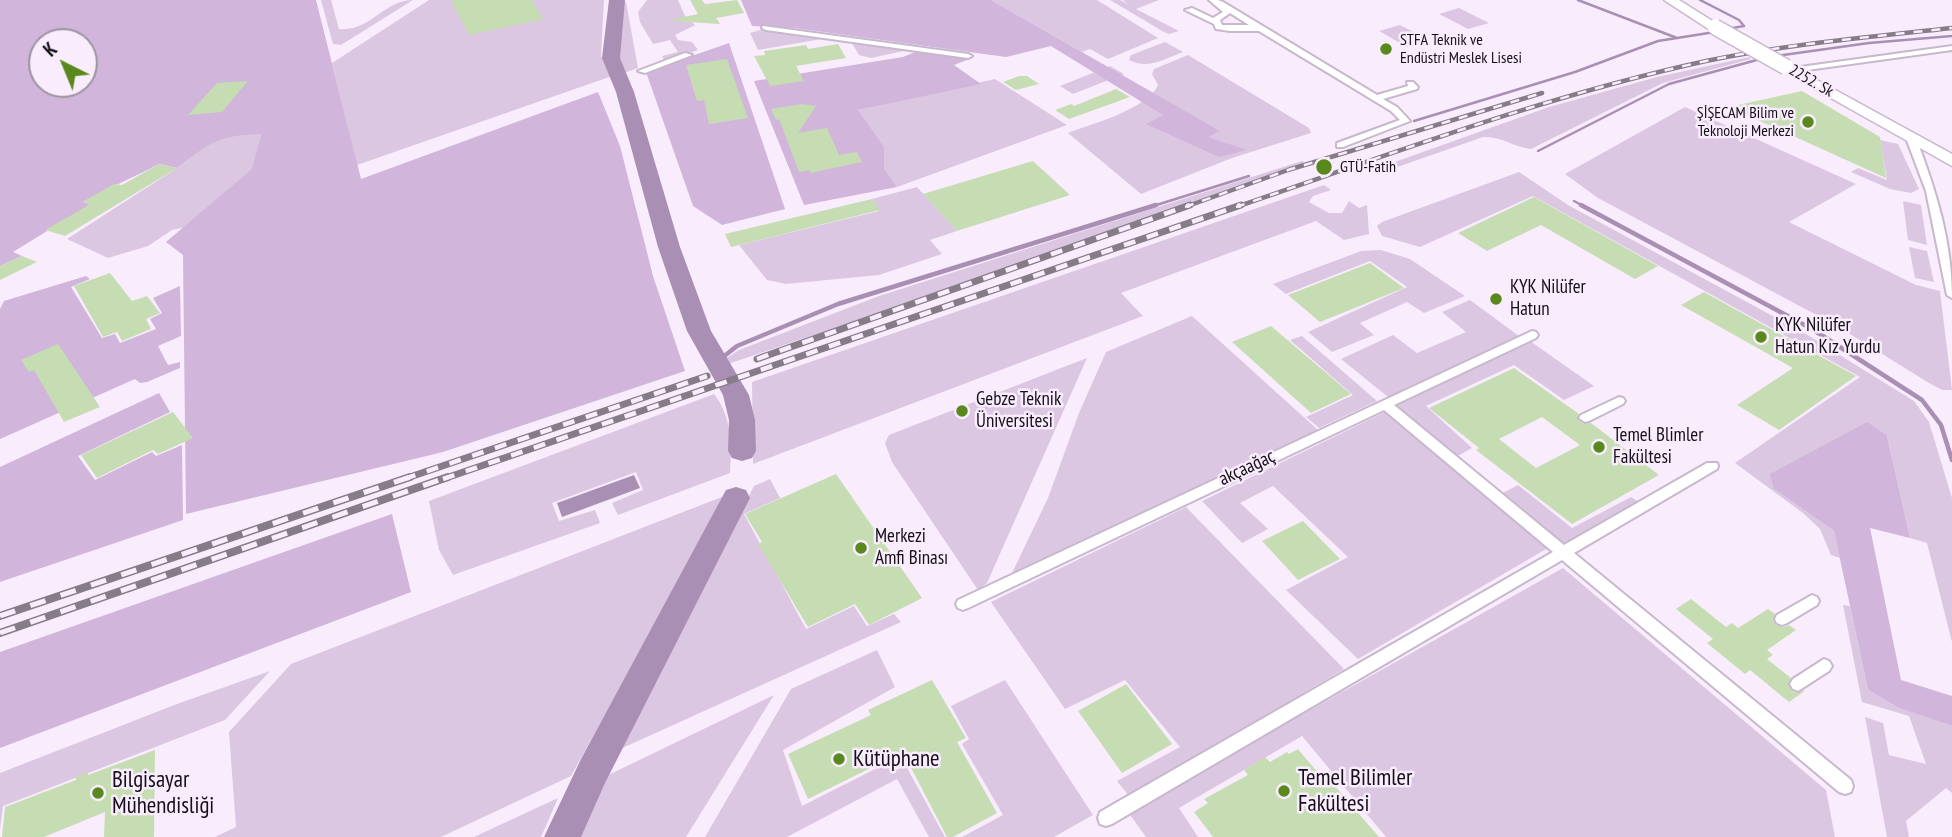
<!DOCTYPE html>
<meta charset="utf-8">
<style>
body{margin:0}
#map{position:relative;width:1952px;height:837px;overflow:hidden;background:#f9ecfd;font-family:"PT Sans Narrow",sans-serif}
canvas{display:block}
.north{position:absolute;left:28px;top:28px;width:70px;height:70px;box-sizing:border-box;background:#f9ecfd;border:2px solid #9e94a1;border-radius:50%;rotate:317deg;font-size:19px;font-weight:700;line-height:28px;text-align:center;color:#151017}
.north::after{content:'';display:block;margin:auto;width:24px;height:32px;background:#59891d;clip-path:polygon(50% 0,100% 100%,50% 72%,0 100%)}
</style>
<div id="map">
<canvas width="1952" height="837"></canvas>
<div class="north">K</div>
</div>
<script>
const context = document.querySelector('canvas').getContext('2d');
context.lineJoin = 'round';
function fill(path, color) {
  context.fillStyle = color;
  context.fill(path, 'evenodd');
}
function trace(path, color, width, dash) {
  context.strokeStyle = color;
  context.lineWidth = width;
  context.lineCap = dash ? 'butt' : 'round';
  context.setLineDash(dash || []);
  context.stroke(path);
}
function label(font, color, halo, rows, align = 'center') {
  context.font = font + ' "PT Sans Narrow",sans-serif';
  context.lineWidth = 5;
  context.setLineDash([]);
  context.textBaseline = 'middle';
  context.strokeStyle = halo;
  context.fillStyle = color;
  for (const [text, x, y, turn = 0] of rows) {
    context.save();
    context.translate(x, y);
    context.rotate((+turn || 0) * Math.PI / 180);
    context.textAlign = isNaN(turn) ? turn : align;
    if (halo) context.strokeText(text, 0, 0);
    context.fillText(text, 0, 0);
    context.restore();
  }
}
fill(new Path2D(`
 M 321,0 L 331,0 L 339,29 C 370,32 384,0 413,0 L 341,45 L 333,44 Z
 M 429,0 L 604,0 L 601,56 L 615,75 L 357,165 L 332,63 Z
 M 647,0 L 678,0 L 685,16 L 695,25 L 675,35 L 678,40 L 692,42 L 698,50 L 665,61 L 662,56 L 678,52 L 670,40 L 653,44 L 640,22 L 638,12 Z
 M 991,0 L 1097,0 L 1158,38 L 1108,59 L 1090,49 L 1082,52 Z
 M 1110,0 L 1120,0 L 1128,4 L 1123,0 L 1159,0 L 1136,9 L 1179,31 L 1169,34 L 1164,32 Z
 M 626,2 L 638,68 L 621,74 C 611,50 614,29 616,3 Z
 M 1459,8 L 1489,23 L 1468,29 L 1439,14 Z
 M 1400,25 L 1429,40 L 1407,47 L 1379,31 Z
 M 767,28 L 833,37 L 758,50 L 750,33 Z
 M 850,40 L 913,49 L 871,58 L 859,55 Z
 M 1165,42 L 1183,52 C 1164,59 1148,70 1129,60 L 1131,55 Z
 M 1188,55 L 1309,128 L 1311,133 L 1232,158 L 1141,194 L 1068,133 C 1091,124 1148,109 1158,85 L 1152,74 L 1154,69 Z
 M 1749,57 L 1751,59 L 1663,83 L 1531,149 C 1513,147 1501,136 1483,137 L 1389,170 L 1378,168 L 1549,107 L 1657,77 Z
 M 1110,66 L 1124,74 L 1073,94 L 1060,86 Z
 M 995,79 L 1067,125 L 897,187 L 884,168 L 883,147 L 858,110 Z
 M 1685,107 L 1856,184 L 1789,222 L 1916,285 L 1940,291 L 1952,390 L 1942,390 L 1929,383 L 1837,326 L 1598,198 L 1565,174 Z
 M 261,133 L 253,169 L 185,227 L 172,230 L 148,246 L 108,258 L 67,239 L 177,168 L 211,141 L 240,134 Z
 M 1880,140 L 1898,144 L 1919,189 L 1911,193 L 1890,189 L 1851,172 L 1858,168 L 1887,180 Z
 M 1302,161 L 1305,163 L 968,283 L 725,365 L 722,361 L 739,350 L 879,296 Z
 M 1519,172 L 1568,205 L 1806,334 L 1914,401 L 1929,422 L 1952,498 L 1952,642 L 1927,543 L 1910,538 L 1887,436 L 1774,489 L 1834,531 L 1840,558 L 1831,555 L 1820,529 L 1803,513 L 1735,463 L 1860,377 L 1533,196 L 1420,247 L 1382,236 L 1377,226 L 1382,222 Z
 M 1324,185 L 1331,190 L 1313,196 L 1309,202 L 1329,213 L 1342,213 L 1349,201 L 1359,208 L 1367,205 L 1369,234 L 1344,240 L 1316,221 L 1121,293 L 1143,316 L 753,464 L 752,382 Z
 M 917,187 L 957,231 L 930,240 L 942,254 L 879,275 L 786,284 L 767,280 L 739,245 L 879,211 L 872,199 Z
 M 1903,201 L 1921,205 L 1927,245 L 1908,240 Z
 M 1909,247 L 1927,251 L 1934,282 L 1915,278 Z
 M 1381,250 L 1410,259 L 1465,296 L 1424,313 L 1407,302 L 1360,323 L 1374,335 L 1332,352 L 1308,332 L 1407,287 L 1370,261 L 1286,294 L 1273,284 L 1361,251 Z
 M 1470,300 L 1519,336 L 1388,397 L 1341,359 L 1393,335 L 1417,353 L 1466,332 L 1442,312 Z
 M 1192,316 L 1318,430 L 1012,573 L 1048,498 L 1079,413 L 1106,352 Z
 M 1302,336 L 1377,401 L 1319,428 L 1306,417 L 1353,395 L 1290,340 Z
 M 1530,341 L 1594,386 L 1564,400 L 1514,365 L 1426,406 L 1472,448 L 1456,457 L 1396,405 Z
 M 1087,358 L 987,583 L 978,590 L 892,462 L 885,443 L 889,435 Z
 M 714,394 C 732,417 732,445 730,473 L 618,515 L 612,503 L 643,490 L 636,472 L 552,503 L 559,521 L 595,510 L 600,523 L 453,575 L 439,550 L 429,501 Z
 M 1385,412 L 1548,548 L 1358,659 L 1286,590 L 1348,557 L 1273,486 L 1240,503 L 1268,529 L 1242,543 L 1202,501 Z
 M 770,479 L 780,498 L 744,514 L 806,629 L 854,606 L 867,626 L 894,614 L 901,622 L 618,750 L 754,486 Z
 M 1518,485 L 1572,528 L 1631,497 L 1639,502 L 1563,545 L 1501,494 Z
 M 727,495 L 571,776 L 441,837 L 215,837 L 236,827 L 229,732 L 291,664 Z
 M 1186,507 L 1344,669 L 1129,796 L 1117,781 L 1180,747 L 1125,680 L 1065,709 L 991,602 Z
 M 1563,568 L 1826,790 L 1835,837 L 1386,837 L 1302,736 L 1179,808 L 1198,837 L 1146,837 L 1128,812 Z
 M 1843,605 L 1850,606 L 1868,690 L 1899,708 L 1952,726 L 1952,793 L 1946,788 L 1906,821 L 1909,837 L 1887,837 L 1865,717 L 1883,723 L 1889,755 L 1926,764 L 1909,716 L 1862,702 Z
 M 877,650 L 895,687 L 783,750 L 802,806 L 891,761 L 896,770 L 906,766 L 945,837 L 929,837 L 897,779 L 787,837 L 705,837 L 791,689 Z
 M 270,671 L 225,720 L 3,806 L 0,829 L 0,773 L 177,704 Z
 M 1005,680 L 1093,815 L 1054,837 L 962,837 L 1003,815 L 962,744 L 969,739 L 951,706 Z
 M 774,695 L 686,837 L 573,837 L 600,779 Z
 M 558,798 L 541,837 L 474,837 Z`), '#dcc7e3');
fill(new Path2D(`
 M 0,0 L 316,0 L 361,179 L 598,92 L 620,146 L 653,276 L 685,371 L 443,452 L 186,514 L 183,255 L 166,242 L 252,169 L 261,134 C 219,135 209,143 177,168 L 159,164 C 133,178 109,187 83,202 L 91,204 L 13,252 L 22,256 L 0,266 ZM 42,42 L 84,42 L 84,84 L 42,84 Z
 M 741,0 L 991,0 L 1220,131 L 1208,137 L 1247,150 L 1219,157 L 1146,124 L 1163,115 L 1051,46 L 1006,57 L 794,28 L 752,26 Z
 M 729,43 L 785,209 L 722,225 L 693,206 L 646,72 Z
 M 920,50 L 972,58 L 954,65 L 981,84 L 858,110 L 884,147 L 884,168 L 897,187 L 804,205 L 754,81 L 903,57 Z
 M 86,276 L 90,279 L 71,287 L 102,338 L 115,334 L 120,343 L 156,329 L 150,319 L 162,313 L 153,298 L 180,286 L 181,336 L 158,346 L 168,365 L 180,362 L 180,368 L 147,382 L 140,383 L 135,379 L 0,439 L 0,309 L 4,301 Z
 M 159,393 L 170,412 L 78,456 L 95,480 L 152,452 L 156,456 L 182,445 L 183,520 L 0,582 L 0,467 Z
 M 1867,422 L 1887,436 L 1910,538 L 1870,528 L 1901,680 L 1952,696 L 1952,726 L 1899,708 L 1868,690 L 1834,531 L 1774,489 L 1770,474 Z
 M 392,514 L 411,592 L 0,748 L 0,652 Z`), '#d1b5db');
fill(new Path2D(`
 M 634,475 L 640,488 L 562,517 L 557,503 Z`), '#aa8fb4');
trace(new Path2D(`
 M 1578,0 L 1677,38
 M 1700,0 L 1739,20 L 1744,26 L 1727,29
 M 1776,56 L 1869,43 L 1952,36
 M 1414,121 L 1575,72 L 1658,41 L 1715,32
 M 1538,151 L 1669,84 L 1764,58
 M 1574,201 L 1585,207
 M 1150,207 L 1249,176`), '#aa8fb4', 2.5);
trace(new Path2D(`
 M 1581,205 L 1812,329 L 1922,400 L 1941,425 L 1952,460
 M 718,361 L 737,346 L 838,304 L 1156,205`), '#aa8fb4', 4.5);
fill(new Path2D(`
 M 609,0 L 625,0 L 620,58 L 634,92 L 680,247 L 711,331 L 749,395 L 755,420 L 756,451 L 752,458 L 742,461 L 732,458 L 728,451 L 729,420 L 723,395 L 687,331 L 658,247 L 616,92 L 602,58 Z
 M 736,487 L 746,490 L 750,498 L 605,783 L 581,837 L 544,837 L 581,759 L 726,490 Z`), '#aa8fb4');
fill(new Path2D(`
 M 451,0 L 532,0 L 543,19 L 469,35 Z
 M 690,0 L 702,0 L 705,4 L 737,0 L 744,13 L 716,18 L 720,24 L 674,21 L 674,19 L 698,14 Z
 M 838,44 L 846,58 L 796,66 L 804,81 L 770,86 L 754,56 L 765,55 L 764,51 L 806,45 L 808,49 Z
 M 727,59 L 748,118 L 709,124 L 704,100 L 697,101 L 686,65 Z
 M 1019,76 L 1027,76 L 1039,84 L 1016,90 L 1003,82 Z
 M 248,81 L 222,112 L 188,115 L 217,83 Z
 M 1116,89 L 1130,97 L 1069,119 L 1055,110 L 1071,104 L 1074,106 Z
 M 1802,91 L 1880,137 L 1886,178 L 1729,107 Z
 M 802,104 L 816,106 L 798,133 L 827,128 L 839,155 L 857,152 L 862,162 L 810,173 L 810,170 L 799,172 L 779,119 L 776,120 L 771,109 Z
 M 1033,161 L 1070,195 L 957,231 L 923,194 Z
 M 159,164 L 177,168 L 65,236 L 45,230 L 91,204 L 83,202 L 114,184 L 122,185 Z
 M 1534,197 L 1658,266 L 1635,279 L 1541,225 L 1487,251 L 1458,233 Z
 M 872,199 L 880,210 L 731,247 L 725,234 Z
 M 22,256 L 37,262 L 0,280 L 0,266 Z
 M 1370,263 L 1404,288 L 1320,322 L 1288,295 Z
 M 110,273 L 132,301 L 147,296 L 160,313 L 146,319 L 151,329 L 122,341 L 117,332 L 103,337 L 74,286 Z
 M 1704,292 L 1856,376 L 1779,430 L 1737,405 L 1793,368 L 1681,305 Z
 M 1271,326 L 1351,394 L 1311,413 L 1232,342 Z
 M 58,344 L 100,407 L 64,422 L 34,370 L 29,372 L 21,360 Z
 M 1514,368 L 1579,414 L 1578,420 L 1584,424 L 1591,423 L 1659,475 L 1572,524 L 1476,450 L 1479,448 L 1429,408 ZM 1542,417 L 1580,445 L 1536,468 L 1499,439 Z
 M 173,412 L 193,438 L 158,454 L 153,450 L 97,478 L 81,455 Z
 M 836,474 L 922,598 L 869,625 L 855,604 L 808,627 L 758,544 L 762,542 L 745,514 Z
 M 1303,521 L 1340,559 L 1298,580 L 1262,541 Z
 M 1691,599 L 1726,627 L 1732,623 L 1738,628 L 1768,609 L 1775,614 L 1773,620 L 1776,625 L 1783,627 L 1789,625 L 1796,630 L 1767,650 L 1773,655 L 1767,659 L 1791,678 L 1788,685 L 1792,691 L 1797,693 L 1806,690 L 1789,702 L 1750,670 L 1745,674 L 1707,643 L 1713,639 L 1676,609 Z
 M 932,680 L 966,738 L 957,742 L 997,813 L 953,837 L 947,837 L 908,762 L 898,767 L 893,757 L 808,799 L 788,754 L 871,715 L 868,710 Z
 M 1126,684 L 1172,744 L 1122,773 L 1078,711 Z
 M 1298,749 L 1323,779 L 1327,777 L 1379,837 L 1213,837 L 1194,812 L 1208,803 L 1204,799 L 1248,775 L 1244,770 L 1265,757 L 1270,762 L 1287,752 L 1289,754 Z
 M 155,750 L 154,837 L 104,837 L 105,812 L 44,837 L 2,837 L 5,807 L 76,780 L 76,777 L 88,772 L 88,775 Z`), '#c6ddb4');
const street = new Path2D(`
 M 1209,0 L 1218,0 L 1223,2 L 1377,95 L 1408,86 L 1407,82 L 1413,82 L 1418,87 L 1417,89 L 1383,99 L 1397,107 L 1410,121 L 1343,147 L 1337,147 L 1337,143 L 1400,120 L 1391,111 L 1259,31 L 1230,31 L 1216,29 L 1214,24 L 1185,10 L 1192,8 L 1213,18 L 1223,12 ZM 1230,13 L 1249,25 L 1222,25 L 1220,20 Z
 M 763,26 L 968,54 L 972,56 L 968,58 L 766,30 L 762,28 Z
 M 1952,46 L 1952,50 L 1793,72 L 1789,70 L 1793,68 Z
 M 685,53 L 692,55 L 645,73 L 638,71 Z
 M 1911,135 L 1916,138 C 1936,191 1952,241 1952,298 L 1947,295 L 1926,191 L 1906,138 Z
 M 1532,331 L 1536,332 L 1538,335 L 1536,338 L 1394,405 L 1564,545 L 1707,463 L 1717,463 L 1718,466 L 1717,469 L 1574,553 L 1851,780 L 1853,786 L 1851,792 L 1845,794 L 1839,792 L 1562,560 L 1112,824 L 1106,826 L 1100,824 L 1098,818 L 1100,812 L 1553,552 L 1384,410 L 968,608 L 963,610 L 958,608 L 956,604 L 958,600 Z
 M 1619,397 L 1623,398 L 1625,401 L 1623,404 L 1589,421 L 1585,422 L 1579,418 L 1581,415 Z
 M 1812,595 L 1817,597 L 1819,601 L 1817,605 L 1787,623 L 1782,625 L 1777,623 L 1775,619 L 1777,615 Z
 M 1824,659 L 1829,661 L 1832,666 L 1829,671 L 1798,691 L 1793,689 L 1790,684 L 1793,679 Z`);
const primary = new Path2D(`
 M 1664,0 L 1679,0 L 1722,27 L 1720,30 L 1710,30 Z
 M 1786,63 L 1952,154 L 1952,166 L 1781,70 L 1781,64 Z`);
trace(street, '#c7b8cd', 4);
trace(primary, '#c7b8cd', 3);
fill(street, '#fff');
fill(primary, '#fff');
const railFar2 = new Path2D(`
 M 1185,207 L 1288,170 L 1542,93
 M 1236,207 C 1391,154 1545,96 1706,61 C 1787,44 1870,37 1952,28`);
const railFar1 = new Path2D(`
 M 757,359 L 1190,205
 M 404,479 L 707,376
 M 443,479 L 1241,205`);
const rail = new Path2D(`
 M 0,616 L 410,477
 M 0,633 L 448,477`);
trace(railFar2, '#857c88', 4.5);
trace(railFar1, '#857c88', 7);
trace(rail, '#857c88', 8);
trace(railFar2, '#f9ecfd', 2.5, [9]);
trace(railFar1, '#f9ecfd', 4.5, [12]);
trace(rail, '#f9ecfd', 5, [16]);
const primaryBridge = new Path2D(`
 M 1715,27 L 1786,67`);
trace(primaryBridge, '#c7b8cd', 18, []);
trace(primaryBridge, '#fff', 15);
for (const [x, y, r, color] of [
 [1386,49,7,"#59891d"],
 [1808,122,7,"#59891d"],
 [1324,167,9,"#59891d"],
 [1496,299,7,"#59891d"],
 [1761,337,7,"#59891d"],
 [962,411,7,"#59891d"],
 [1599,447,7,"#59891d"],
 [861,548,7,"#59891d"],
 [839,759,7,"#59891d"],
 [1284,791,7,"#59891d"],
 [98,793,7,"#59891d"]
]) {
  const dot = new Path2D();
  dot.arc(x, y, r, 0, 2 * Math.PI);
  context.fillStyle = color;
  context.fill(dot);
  trace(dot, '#f9ecfd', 2.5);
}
label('16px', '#151017', '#f9ecfd', [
 ["STFA Teknik ve",1400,40],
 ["Endüstri Meslek Lisesi",1400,58],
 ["ŞİŞECAM Bilim ve",1794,113,"right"],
 ["Teknoloji Merkezi",1794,131,"right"],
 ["GTÜ-Fatih",1340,167]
], 'left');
label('16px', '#151017', '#f9ecfd', [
 ["2252. Sk",1811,81,30]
]);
label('19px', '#151017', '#f9ecfd', [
 ["KYK Nilüfer",1510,288],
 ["Hatun",1510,310],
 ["KYK Nilüfer",1775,326],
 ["Hatun Kız Yurdu",1775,348],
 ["Gebze Teknik",976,400],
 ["Üniversitesi",976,422],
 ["Temel Blimler",1613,436],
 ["Fakültesi",1613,458],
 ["Merkezi",875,537],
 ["Amfi Binası",875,559]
], 'left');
label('19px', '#151017', '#f9ecfd', [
 ["akçaağaç",1247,468,-25]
]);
label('23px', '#151017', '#f9ecfd', [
 ["Kütüphane",853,759],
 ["Temel Bilimler",1298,778],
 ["Fakültesi",1298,804],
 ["Bilgisayar",112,780],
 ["Mühendisliği",112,806]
], 'left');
</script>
